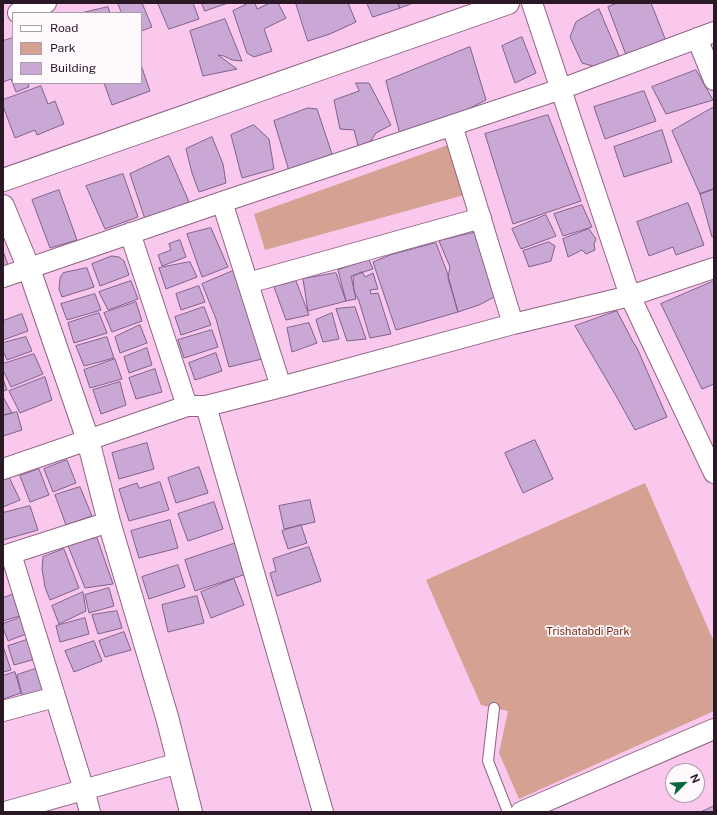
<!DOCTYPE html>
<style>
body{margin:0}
#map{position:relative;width:717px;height:815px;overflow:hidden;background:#fac8ec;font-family:"Public Sans",sans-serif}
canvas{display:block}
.frame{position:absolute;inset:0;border:4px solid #2a1825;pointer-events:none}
.legend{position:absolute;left:12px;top:12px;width:130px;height:72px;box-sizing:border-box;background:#fef9fd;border:1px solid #a99fa7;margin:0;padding:5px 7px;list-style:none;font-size:12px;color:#2a1825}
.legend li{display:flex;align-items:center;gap:8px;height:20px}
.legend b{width:20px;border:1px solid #a99fa7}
.north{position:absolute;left:665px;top:763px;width:40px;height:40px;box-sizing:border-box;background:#fef9fd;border:1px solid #a99fa7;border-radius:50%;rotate:66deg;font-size:11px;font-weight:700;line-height:16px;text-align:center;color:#2a1825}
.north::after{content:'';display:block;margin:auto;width:14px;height:18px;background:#06693e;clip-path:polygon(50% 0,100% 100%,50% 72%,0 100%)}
</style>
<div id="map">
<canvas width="717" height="815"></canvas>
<div class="frame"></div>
<ul class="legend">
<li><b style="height:5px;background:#fff"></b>Road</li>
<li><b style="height:11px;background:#d4a192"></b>Park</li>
<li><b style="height:11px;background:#c9a8d6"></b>Building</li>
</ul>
<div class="north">N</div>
</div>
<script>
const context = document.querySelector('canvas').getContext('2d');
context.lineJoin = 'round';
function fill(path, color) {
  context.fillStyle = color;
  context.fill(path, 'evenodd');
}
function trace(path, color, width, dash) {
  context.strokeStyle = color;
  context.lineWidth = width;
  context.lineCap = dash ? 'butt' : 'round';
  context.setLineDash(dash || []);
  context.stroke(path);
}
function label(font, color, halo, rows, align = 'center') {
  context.font = font + ' "Public Sans",sans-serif';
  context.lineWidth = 3.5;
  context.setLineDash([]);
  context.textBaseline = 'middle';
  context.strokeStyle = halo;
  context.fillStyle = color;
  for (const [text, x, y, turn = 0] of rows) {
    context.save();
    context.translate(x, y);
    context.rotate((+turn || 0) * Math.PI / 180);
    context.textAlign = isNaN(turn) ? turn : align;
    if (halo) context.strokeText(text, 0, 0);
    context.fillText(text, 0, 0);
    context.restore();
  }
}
fill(new Path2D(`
 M 448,145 L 464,195 L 265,250 L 254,214 Z
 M 645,483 L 714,642 L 714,711 L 519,799 L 499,753 L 508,711 L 481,705 L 426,580 Z`), '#d4a192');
const building = new Path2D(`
 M 118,3 L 142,3 L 152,27 L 141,31 L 141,13 L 122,13 Z
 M 158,3 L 193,3 L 199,19 L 169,29 Z
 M 202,3 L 228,3 L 205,11 Z
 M 249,3 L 255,3 L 257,9 L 270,3 L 278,3 L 286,18 L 264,29 L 272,51 L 254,57 L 247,53 L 233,11 Z
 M 296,3 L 348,3 L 356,22 L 330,34 L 308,41 Z
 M 367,3 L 398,3 L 400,8 L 373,17 Z
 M 398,3 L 413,3 L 400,8 Z
 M 618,3 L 651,3 L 666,41 L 626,55 L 608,7 Z
 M 108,7 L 110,13 L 81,13 Z
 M 599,9 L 619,56 L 596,67 L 582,63 L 570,37 L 576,22 Z
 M 225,19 L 242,61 L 232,60 L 224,56 L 218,55 L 237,69 L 203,76 L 190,31 Z
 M 522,37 L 536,73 L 515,83 L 502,46 Z
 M 13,38 L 13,83 L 28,83 L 29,87 L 16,92 L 11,79 L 3,82 L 3,41 Z
 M 470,47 L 486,100 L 402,142 L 386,81 Z
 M 141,65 L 150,91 L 112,105 L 104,83 L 141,83 Z
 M 696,70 L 713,100 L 666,114 L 652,87 Z
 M 356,83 L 369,83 L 391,125 L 376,133 L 371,141 L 358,146 L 354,130 L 340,129 L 334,100 L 359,91 Z
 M 41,86 L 48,104 L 55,101 L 64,124 L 37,135 L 35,130 L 15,138 L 3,106 L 3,100 Z
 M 644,91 L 656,121 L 605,139 L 594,107 Z
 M 714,107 L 714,189 L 700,194 L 672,131 Z
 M 308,108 L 317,109 L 332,154 L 289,171 L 274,121 Z
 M 548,115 L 581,201 L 513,224 L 485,134 Z
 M 254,125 L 269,139 L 274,169 L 242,178 L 231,135 Z
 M 662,130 L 672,162 L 624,177 L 614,147 Z
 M 212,137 L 223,164 L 226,183 L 199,192 L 192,173 L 186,149 Z
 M 169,156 L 189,202 L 145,219 L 130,174 Z
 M 123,174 L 138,217 L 105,229 L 86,186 Z
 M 714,189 L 714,236 L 712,237 L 700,194 Z
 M 59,190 L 77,240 L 50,248 L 32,200 Z
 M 688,203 L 704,245 L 676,255 L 673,247 L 649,256 L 637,222 Z
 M 582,205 L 592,227 L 563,236 L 554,214 Z
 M 546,215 L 556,236 L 521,249 L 512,229 Z
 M 211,228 L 228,267 L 202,277 L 187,234 Z
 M 589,229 L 596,239 L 594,244 L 595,250 L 586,254 L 582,250 L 568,257 L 563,239 Z
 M 481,231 L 504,292 L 479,305 L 458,312 L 448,278 L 450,267 L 439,241 Z
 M 180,240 L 186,257 L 162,266 L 158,255 L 171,250 L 169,244 Z
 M 549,242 L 555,246 L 551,261 L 529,267 L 523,251 Z
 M 436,243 L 447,272 L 458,312 L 396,330 L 373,262 L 390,255 Z
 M 3,251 L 8,265 L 3,266 Z
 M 112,256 L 119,257 L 124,261 L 129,275 L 100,286 L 92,264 Z
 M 369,260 L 373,269 L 351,276 L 356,299 L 346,301 L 338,270 Z
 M 190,262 L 197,277 L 166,289 L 159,268 Z
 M 87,268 L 94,287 L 62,297 L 59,289 L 60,278 L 63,273 Z
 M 233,271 L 241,290 L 262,359 L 229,367 L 216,319 L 202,284 Z
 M 362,272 L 365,277 L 373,273 L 378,289 L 370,290 L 371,294 L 378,293 L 391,334 L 370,338 L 359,301 L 354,291 L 353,277 Z
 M 336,273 L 346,301 L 308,311 L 303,279 Z
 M 131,281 L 138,299 L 108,310 L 99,292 Z
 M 296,281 L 309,315 L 286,320 L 274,287 Z
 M 714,281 L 714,384 L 702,389 L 661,304 Z
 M 199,286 L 205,302 L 181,310 L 176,294 Z
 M 95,294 L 101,310 L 67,320 L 61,304 Z
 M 136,302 L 142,321 L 112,332 L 104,313 Z
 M 204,307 L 211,325 L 181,335 L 175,317 Z
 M 355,307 L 366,339 L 347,341 L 336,309 Z
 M 617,311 L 633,342 L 637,348 L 667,417 L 635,430 L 615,394 L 575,326 Z
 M 99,313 L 107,333 L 74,343 L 68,323 Z
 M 332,313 L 339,339 L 323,342 L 316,320 Z
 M 22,314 L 28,331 L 3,340 L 3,321 Z
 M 309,323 L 317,343 L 292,352 L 287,328 Z
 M 140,325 L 147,343 L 120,353 L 115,337 Z
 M 212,330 L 218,347 L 184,358 L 178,340 Z
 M 26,337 L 32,351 L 7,360 L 3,351 L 3,343 Z
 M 107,337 L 114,358 L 84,366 L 76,346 Z
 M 147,348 L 152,365 L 129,373 L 124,357 Z
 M 216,353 L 222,371 L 195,380 L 189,363 Z
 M 34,354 L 43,374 L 11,387 L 3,370 L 3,364 Z
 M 115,359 L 122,379 L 90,388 L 84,370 Z
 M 155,369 L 162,392 L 136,399 L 129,378 Z
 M 45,377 L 52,400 L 20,413 L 9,391 Z
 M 3,379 L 7,390 L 3,391 Z
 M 120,382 L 126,405 L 101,414 L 93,390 Z
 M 3,397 L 12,413 L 3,415 Z
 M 17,412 L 22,430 L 3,436 L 3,416 Z
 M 535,440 L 553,479 L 523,493 L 505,453 Z
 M 147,443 L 154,469 L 119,479 L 112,453 Z
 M 67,460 L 76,483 L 53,492 L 44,469 Z
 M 199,467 L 208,493 L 176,503 L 168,478 Z
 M 39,469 L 49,495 L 30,502 L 20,476 Z
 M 8,475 L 20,500 L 3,507 L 3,477 Z
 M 160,482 L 169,510 L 129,521 L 119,489 L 137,483 L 139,488 Z
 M 80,487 L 92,516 L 66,525 L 55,495 Z
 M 310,500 L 315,522 L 284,529 L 279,506 Z
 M 214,502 L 223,529 L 188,541 L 178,514 Z
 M 30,506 L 38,530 L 3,540 L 3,513 Z
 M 170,520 L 178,548 L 139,558 L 131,531 Z
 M 301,525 L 307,543 L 288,549 L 282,531 Z
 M 97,538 L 113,584 L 85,588 L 67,543 Z
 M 236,543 L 246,574 L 195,591 L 185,560 Z
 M 309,547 L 321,581 L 277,596 L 270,573 L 276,571 L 273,559 Z
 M 64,549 L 79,588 L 50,600 L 45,587 L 42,569 L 43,557 Z
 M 178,565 L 185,587 L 149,599 L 142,577 Z
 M 234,579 L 244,605 L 211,618 L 201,592 Z
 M 109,588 L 114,606 L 89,613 L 85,595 Z
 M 20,592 L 26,614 L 3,621 L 3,598 Z
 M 83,592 L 86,611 L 59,624 L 52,606 Z
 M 197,596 L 204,623 L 168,632 L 162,605 Z
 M 117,611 L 122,628 L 98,634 L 92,615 Z
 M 24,616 L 31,632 L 8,641 L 3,628 L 3,624 Z
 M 85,618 L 89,634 L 60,642 L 56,626 Z
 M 124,632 L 131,650 L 105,657 L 99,641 Z
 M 33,638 L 39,658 L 14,665 L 8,646 Z
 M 94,641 L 102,661 L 74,672 L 65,651 Z
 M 4,649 L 11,670 L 3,672 L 3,650 Z
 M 41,667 L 47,690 L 22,695 L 17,675 Z
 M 15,672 L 21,693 L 3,699 L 3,676 Z
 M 714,806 L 714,812 L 701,812 Z`);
fill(building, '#c9a8d6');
trace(building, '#7f618b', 1);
const service = new Path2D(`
 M 494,708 L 488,761 L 508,812`);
const minor = new Path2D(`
 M 532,3 L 630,296 L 714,473
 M 18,13 L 46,3
 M 697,38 L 714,80
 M 452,125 L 513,324
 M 222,202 L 281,387
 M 130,233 L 187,406
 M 3,277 L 222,202 L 561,89 L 714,32
 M 248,283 L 481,218
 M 206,406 L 323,812
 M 3,469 L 187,406 L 206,406 L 281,387 L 513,324 L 630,296 L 714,268
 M 11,554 L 84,790 L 90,812
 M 3,556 L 109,522
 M 3,711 L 55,697
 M 5,812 L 179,763
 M 521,812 L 714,729`);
const tertiary = new Path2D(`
 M 3,180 L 508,3
 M 3,206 L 29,269 L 88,440 L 109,522 L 167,717 L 191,812`);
trace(service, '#8f6384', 12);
trace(minor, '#8f6384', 22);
trace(tertiary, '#8f6384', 24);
trace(service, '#fff', 10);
trace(minor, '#fff', 20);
trace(tertiary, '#fff', 22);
label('11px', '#7a270e', '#fef9fd', [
 ["Trishatabdi Park",588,632]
]);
</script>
